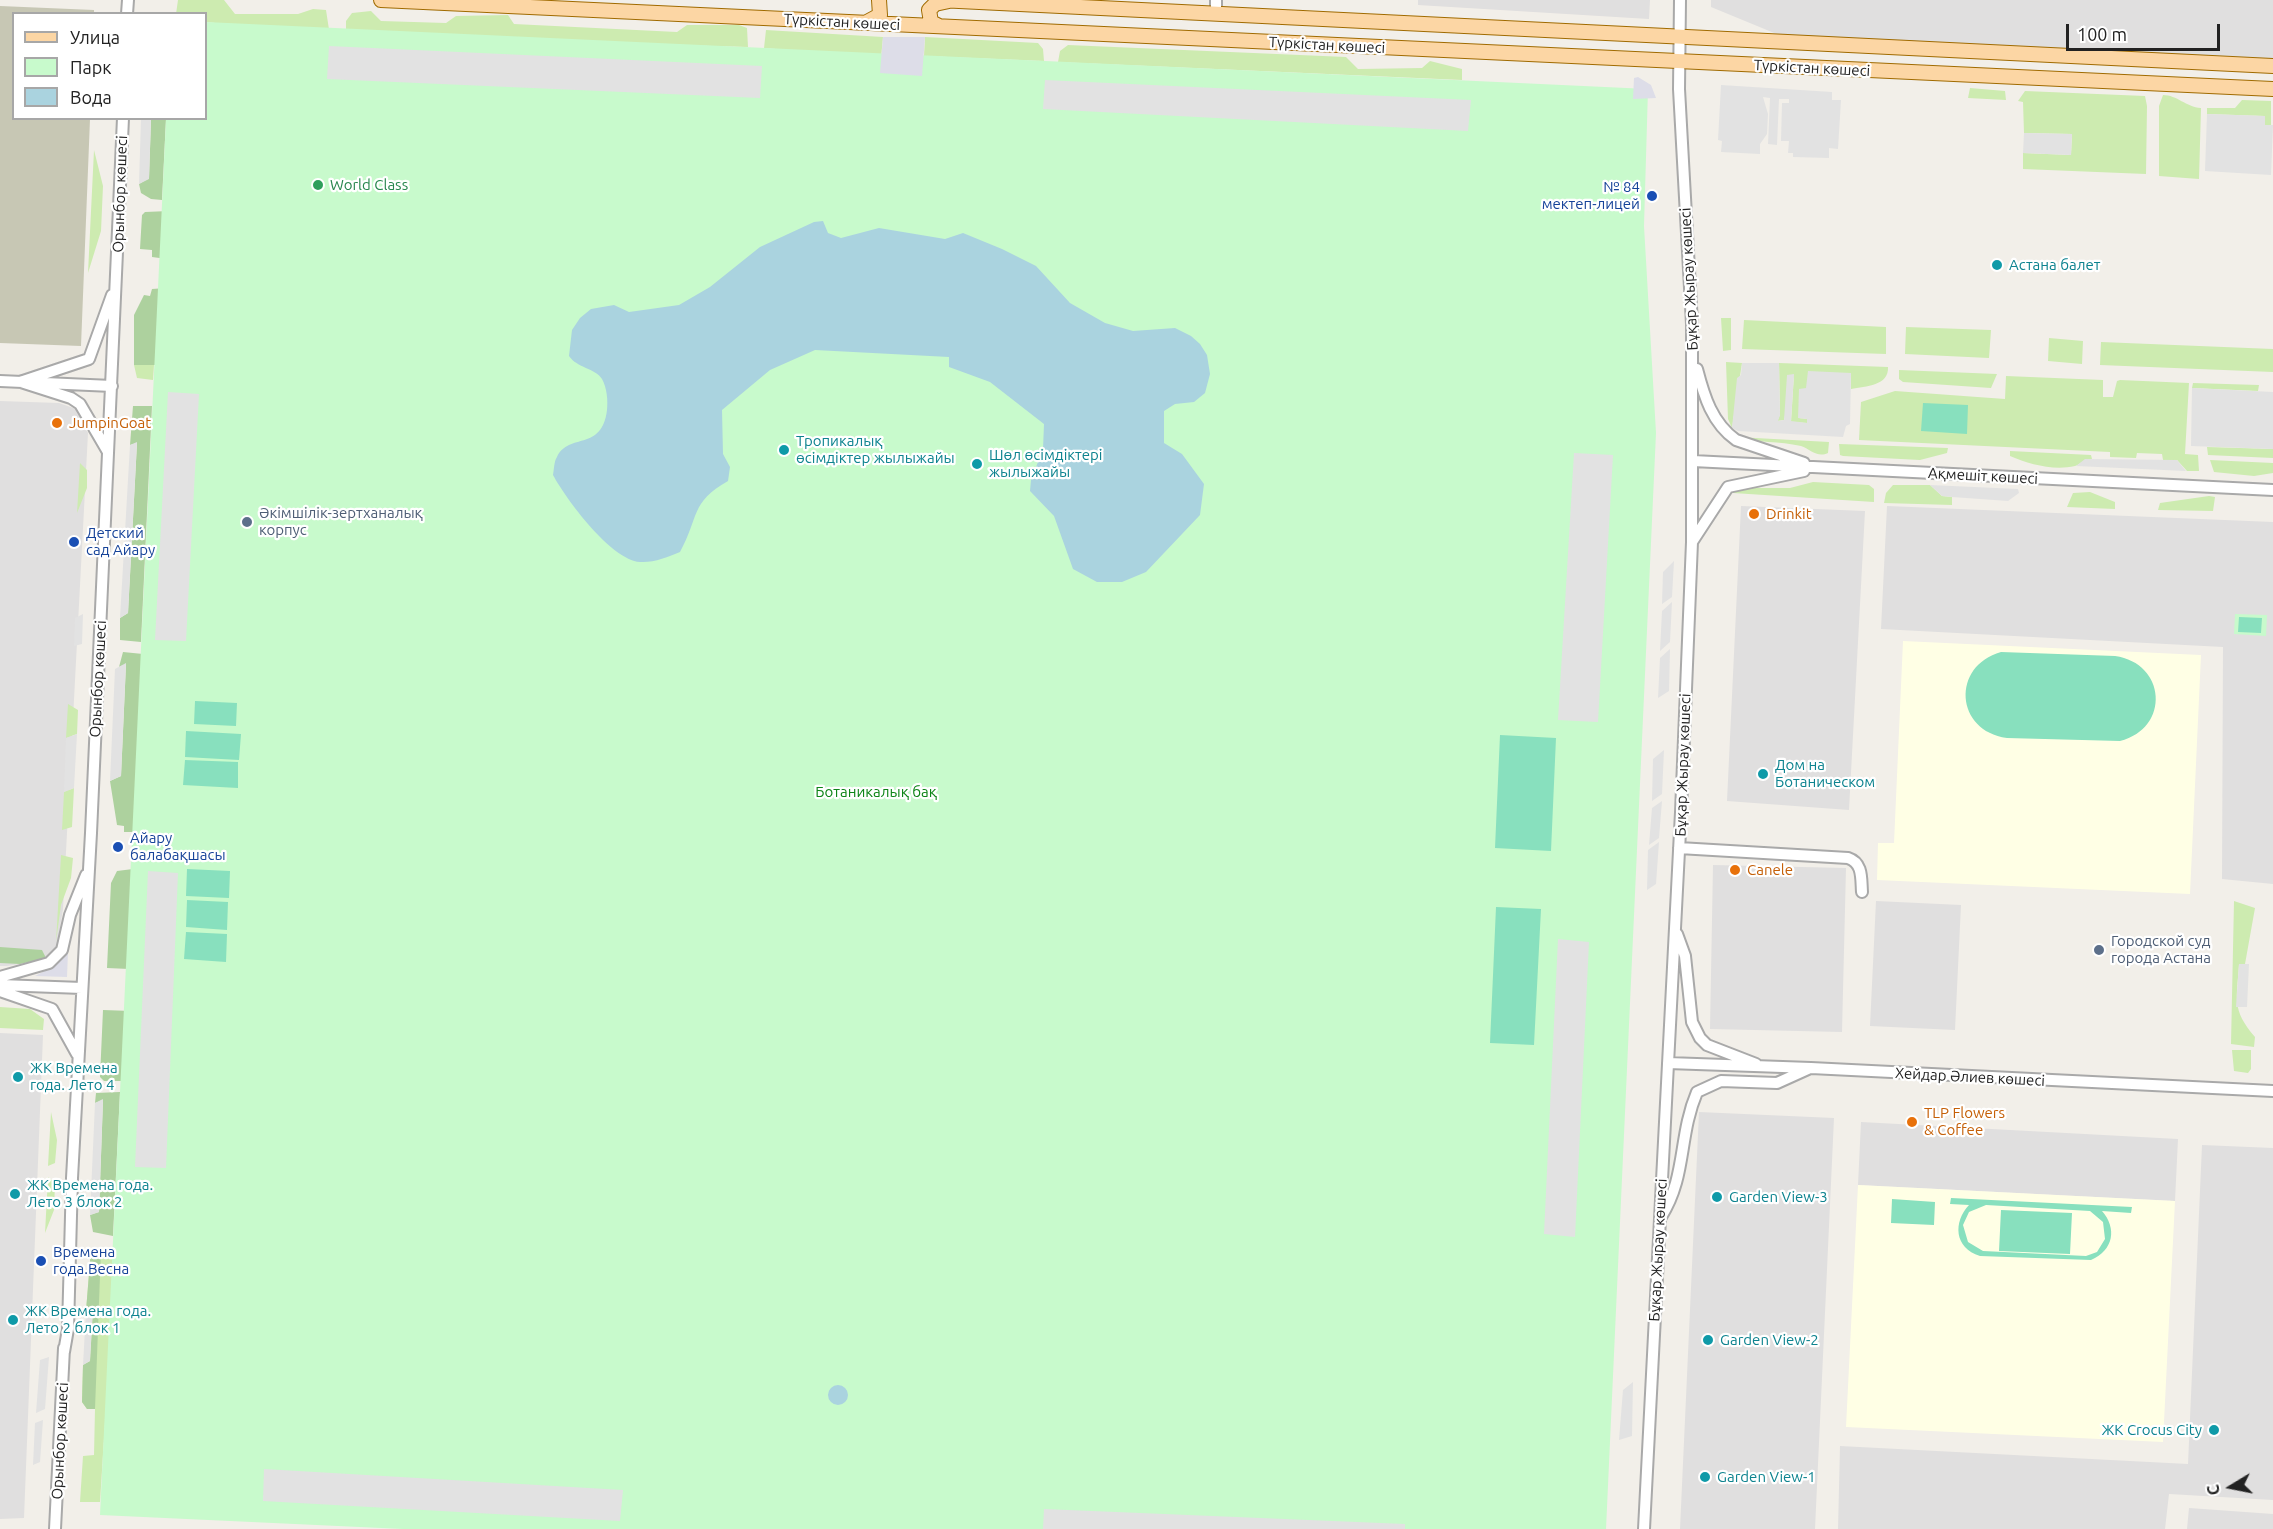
<!DOCTYPE html>
<meta charset="utf-8">
<style>
body{margin:0}
#map{position:relative;width:2273px;height:1529px;overflow:hidden;background:#f2efe9;font-family:Ubuntu,sans-serif}
canvas{display:block}
.legend{position:absolute;left:12px;top:12px;width:195px;height:108px;box-sizing:border-box;background:#fff;border:2px solid #a7a7a7;margin:0;padding:8px 10px;list-style:none;font-size:18px;color:#222}
.legend li{display:flex;align-items:center;gap:12px;height:30px}
.legend b{width:30px;border:2px solid #a7a7a7}
.north{position:absolute;left:2201px;top:1457px;width:60px;height:60px;-webkit-text-stroke:4px #fff;paint-order:stroke;rotate:260deg;font-size:16px;font-weight:700;line-height:24px;text-align:center;color:#222}
.north::after{content:'';display:block;margin:auto;width:21px;height:27px;background:#222;clip-path:polygon(50% 0,100% 100%,50% 72%,0 100%)}
.scale{position:absolute;left:2066px;top:24px;width:154px;height:27px;box-sizing:border-box;border:3px solid #222;border-top:0;padding-left:8px;font-size:18px;line-height:21px;white-space:nowrap;color:#222;-webkit-text-stroke:4px #fff;paint-order:stroke}
</style>
<div id="map">
<canvas width="2273" height="1529"></canvas>
<ul class="legend">
<li><b style="height:8px;background:#fcd6a4"></b>Улица</li>
<li><b style="height:16px;background:#c8facc"></b>Парк</li>
<li><b style="height:16px;background:#aad3df"></b>Вода</li>
</ul>
<div class="north">С</div>
<div class="scale">100 m</div>
</div>
<script>
const context = document.querySelector('canvas').getContext('2d');
context.lineJoin = 'round';
function fill(path, color) {
  context.fillStyle = color;
  context.fill(path, 'evenodd');
}
function trace(path, color, width, dash) {
  context.strokeStyle = color;
  context.lineWidth = width;
  context.lineCap = dash ? 'butt' : 'round';
  context.setLineDash(dash || []);
  context.stroke(path);
}
function label(font, color, halo, rows, align = 'center') {
  context.font = font + ' Ubuntu,sans-serif';
  context.lineWidth = 4.5;
  context.setLineDash([]);
  context.textBaseline = 'middle';
  context.strokeStyle = halo;
  context.fillStyle = color;
  for (const [text, x, y, turn = 0] of rows) {
    context.save();
    context.translate(x, y);
    context.rotate((+turn || 0) * Math.PI / 180);
    context.textAlign = isNaN(turn) ? turn : align;
    if (halo) context.strokeText(text, 0, 0);
    context.fillText(text, 0, 0);
    context.restore();
  }
}
fill(new Path2D(`
 M 1418,0 L 1650,0 L 1649,19 L 1418,5 Z
 M 1711,0 L 2273,0 L 2273,60 L 1779,35 L 1711,7 Z
 M 0,401 L 59,403 L 76,409 L 88,433 L 63,909 L 57,947 L 45,960 L 7,966 L 0,966 Z
 M 1741,506 L 1865,511 L 1849,810 L 1727,801 Z
 M 1887,506 L 2273,522 L 2273,884 L 2222,879 L 2223,647 L 1881,629 Z
 M 1713,865 L 1846,868 L 1842,1032 L 1710,1029 Z
 M 1876,901 L 1961,905 L 1955,1030 L 1870,1026 Z
 M 0,1033 L 43,1035 L 24,1518 L 0,1519 Z
 M 1699,1112 L 1834,1118 L 1815,1529 L 1680,1529 Z
 M 1861,1122 L 2178,1139 L 2175,1201 L 1858,1185 Z
 M 2202,1145 L 2273,1148 L 2273,1500 L 2169,1494 L 2165,1529 L 1838,1529 L 1840,1446 L 2188,1464 Z
 M 2189,1508 L 2273,1514 L 2273,1529 L 2187,1529 Z`), '#e0dfdf');
fill(new Path2D(`
 M 1903,641 L 2201,655 L 2190,894 L 1877,880 L 1878,843 L 1894,843 Z
 M 1858,1185 L 2175,1201 L 2163,1442 L 1846,1427 Z`), '#ffffe5');
fill(new Path2D(`
 M 0,6 L 94,10 L 94,14 L 14,14 L 14,118 L 90,119 L 81,346 L 0,343 Z`), '#c7c7b4');
fill(new Path2D(`
 M 178,0 L 224,0 L 235,14 L 298,14 L 313,9 L 326,10 L 330,36 L 206,22 L 206,14 L 176,14 Z
 M 371,11 L 381,21 L 446,23 L 456,16 L 508,15 L 514,24 L 677,32 L 687,25 L 739,25 L 747,28 L 748,47 L 346,36 L 346,21 L 352,13 Z
 M 766,30 L 883,37 L 881,58 L 764,48 Z
 M 925,37 L 1038,43 L 1043,49 L 1044,61 L 924,56 Z
 M 1068,45 L 1346,57 L 1358,69 L 1422,68 L 1430,61 L 1462,69 L 1462,80 L 1058,62 L 1060,51 Z
 M 1970,88 L 2005,91 L 2006,100 L 1968,98 Z
 M 2025,91 L 2145,96 L 2147,106 L 2146,174 L 2023,169 L 2023,153 L 2071,155 L 2072,134 L 2024,133 L 2023,102 L 2018,101 Z
 M 2163,95 C 2177,95 2186,107 2201,108 L 2199,179 L 2159,176 L 2159,106 Z
 M 2242,100 L 2271,101 L 2271,125 L 2264,125 L 2264,116 L 2207,114 L 2207,108 L 2235,108 Z
 M 94,150 L 103,186 L 101,231 L 88,273 Z
 M 1721,318 L 1731,318 L 1731,350 L 1723,351 Z
 M 1744,320 L 1886,327 L 1886,354 L 1742,349 Z
 M 1906,327 L 1991,330 L 1989,358 L 1905,354 Z
 M 2049,338 L 2083,341 L 2082,364 L 2048,361 Z
 M 2101,342 L 2273,349 L 2273,372 L 2100,365 Z
 M 1726,362 L 1742,363 L 1732,428 L 1728,419 Z
 M 1779,363 L 1888,367 C 1889,386 1866,386 1851,389 L 1851,373 L 1806,388 L 1799,418 L 1808,419 L 1807,423 L 1791,422 L 1794,374 L 1784,420 L 1777,421 L 1780,415 Z
 M 134,365 L 154,365 L 153,380 L 137,378 Z
 M 1899,370 L 1997,374 L 1991,388 L 1903,382 L 1899,379 Z
 M 2006,376 L 2103,380 L 2103,397 L 2113,397 L 2117,381 L 2120,380 L 2189,383 L 2185,454 L 2198,455 L 2199,471 L 2187,471 L 2177,460 L 2163,460 L 2162,454 L 2137,453 L 2136,458 L 2110,457 L 2110,452 L 1859,440 L 1861,402 L 1895,391 L 2005,399 Z
 M 2193,383 L 2259,385 L 2258,391 L 2192,388 Z
 M 1737,437 L 1829,442 L 1828,453 C 1817,458 1810,449 1801,446 C 1779,441 1758,443 1737,437 Z
 M 1839,444 L 1948,448 L 1947,453 L 1920,460 L 1843,456 L 1840,455 Z
 M 2207,447 L 2273,449 L 2273,458 L 2208,455 Z
 M 2010,451 L 2091,455 L 2092,459 C 2085,459 2081,464 2075,466 C 2053,471 2029,464 2010,456 Z
 M 2210,460 L 2273,463 L 2273,473 L 2254,476 L 2214,472 Z
 M 80,463 L 87,470 L 87,488 L 77,513 Z
 M 1813,482 L 1869,485 L 1874,489 L 1874,502 L 1733,493 L 1731,490 L 1737,488 L 1790,488 Z
 M 1893,485 L 1930,485 L 1942,496 L 1952,497 L 1952,505 L 1884,503 L 1886,493 Z
 M 2090,492 L 2115,502 L 2115,509 L 2067,507 L 2073,493 Z
 M 2209,496 L 2215,497 L 2213,511 L 2158,510 L 2160,503 Z
 M 68,704 L 78,710 L 77,734 L 66,738 Z
 M 74,788 L 72,827 L 62,830 L 64,792 Z
 M 61,855 L 73,858 L 71,878 L 61,905 L 56,942 Z
 M 2234,901 L 2255,908 L 2245,964 L 2239,964 C 2237,999 2231,1009 2255,1037 L 2254,1047 L 2231,1044 Z
 M 0,1007 L 30,1009 L 44,1019 L 43,1030 L 0,1028 Z
 M 2232,1050 L 2251,1050 L 2251,1069 L 2248,1073 L 2234,1071 Z
 M 51,1112 L 57,1140 L 55,1163 L 48,1166 Z
 M 48,1177 L 55,1183 L 54,1210 L 45,1233 Z
 M 91,1249 L 116,1249 L 100,1502 L 80,1502 L 83,1456 L 94,1455 L 95,1409 L 87,1409 L 82,1402 L 83,1365 L 90,1361 L 93,1308 L 86,1311 Z`), '#cdebb0');
fill(new Path2D(`
 M 151,119 L 166,119 L 162,200 L 151,199 L 141,193 L 139,184 L 149,178 Z
 M 169,211 L 167,259 L 152,257 L 152,250 L 140,249 L 142,215 L 145,212 Z
 M 166,288 L 163,365 L 134,365 L 134,315 L 144,295 L 150,296 L 152,289 Z
 M 133,406 L 152,406 L 141,642 L 120,640 L 120,618 L 128,613 L 137,443 L 130,445 Z
 M 123,652 L 143,654 L 136,832 L 124,832 L 124,826 L 117,825 L 110,781 L 121,776 L 126,664 L 119,667 Z
 M 133,869 L 129,969 L 107,968 L 111,883 L 117,871 Z
 M 0,947 L 42,950 L 46,958 L 20,964 L 0,963 Z
 M 103,1010 L 131,1011 L 127,1081 L 104,1081 L 100,1077 Z
 M 120,1092 L 113,1236 L 93,1232 L 90,1215 L 99,1212 L 103,1100 L 95,1103 L 96,1093 Z
 M 91,1249 L 101,1249 L 95,1409 L 87,1409 L 82,1402 L 83,1365 L 90,1361 L 93,1309 L 86,1311 Z`), '#add19e');
fill(new Path2D(`
 M 206,22 L 1648,89 L 1644,226 L 1656,433 L 1606,1529 L 403,1529 L 100,1515 L 166,119 L 206,118 Z
 M 2235,614 L 2267,615 L 2266,636 L 2234,634 Z`), '#c8facc');
fill(new Path2D(`
 M 1923,403 L 1968,405 L 1967,434 L 1921,431 Z
 M 2239,617 L 2262,618 L 2261,633 L 2238,632 Z
 M 2001,652 L 2115,656 C 2166,663 2171,728 2120,741 L 2007,738 C 1955,731 1951,666 2001,652 Z
 M 195,701 L 237,703 L 236,726 L 194,724 Z
 M 186,731 L 241,734 L 239,760 L 185,757 Z
 M 1500,735 L 1556,738 L 1551,851 L 1495,848 Z
 M 185,760 L 238,762 L 238,788 L 183,785 Z
 M 187,869 L 230,871 L 229,898 L 186,896 Z
 M 187,900 L 228,902 L 227,930 L 186,927 Z
 M 1496,907 L 1541,909 L 1534,1045 L 1490,1043 Z
 M 186,932 L 227,934 L 226,962 L 184,959 Z
 M 1951,1198 L 2132,1207 L 2131,1213 L 2102,1211 C 2117,1228 2114,1250 2091,1260 L 1980,1256 C 1954,1248 1953,1222 1969,1205 L 1950,1204 ZM 1986,1205 L 2090,1211 L 2103,1222 L 2105,1239 L 2097,1252 L 2086,1256 L 1983,1251 L 1968,1242 L 1963,1225 L 1969,1212 Z
 M 1892,1199 L 1935,1202 L 1934,1225 L 1891,1223 Z
 M 2001,1210 L 2072,1213 L 2070,1254 L 1999,1251 Z`), '#88e0be');
fill(new Path2D(`
 M 329,46 L 762,66 L 760,98 L 327,79 Z
 M 1045,80 L 1471,100 L 1468,131 L 1043,109 Z
 M 1721,85 L 1832,92 L 1832,100 L 1841,100 L 1838,149 L 1829,148 L 1829,158 L 1793,157 L 1793,153 L 1788,153 L 1789,141 L 1781,141 L 1782,103 L 1789,103 L 1789,99 L 1779,99 L 1777,145 L 1768,144 L 1770,98 L 1763,97 L 1768,114 L 1767,134 L 1760,144 L 1760,154 L 1721,152 L 1722,141 L 1718,140 Z
 M 2207,114 L 2265,116 L 2265,125 L 2273,125 L 2271,175 L 2205,171 Z
 M 141,119 L 151,119 L 149,179 L 139,184 Z
 M 2024,133 L 2072,134 L 2071,155 L 2023,153 Z
 M 1742,363 L 1779,363 L 1780,415 L 1778,421 L 1784,420 L 1787,375 L 1794,374 L 1791,421 L 1807,423 L 1807,419 L 1798,418 L 1799,389 L 1806,388 L 1808,371 L 1851,373 L 1850,424 L 1846,426 L 1843,437 L 1738,431 L 1732,428 L 1737,378 L 1741,375 Z
 M 2192,388 L 2273,392 L 2273,449 L 2191,446 Z
 M 168,392 L 199,394 L 186,641 L 155,640 Z
 M 137,442 L 128,613 L 120,618 L 130,445 Z
 M 1574,453 L 1613,455 L 1598,722 L 1558,720 Z
 M 2085,459 L 2177,460 L 2186,471 L 2076,466 Z
 M 1930,485 L 2018,489 L 2019,493 L 2008,501 L 1952,497 L 1942,496 Z
 M 1674,561 L 1672,597 L 1662,604 L 1663,572 Z
 M 1672,602 L 1670,642 L 1660,651 L 1662,611 Z
 M 83,614 L 82,644 L 74,646 L 75,618 Z
 M 1670,649 L 1669,691 L 1658,698 L 1660,658 Z
 M 126,663 L 121,776 L 110,781 L 115,669 Z
 M 77,734 L 74,788 L 64,792 L 66,738 Z
 M 1664,750 L 1662,794 L 1652,801 L 1653,759 Z
 M 1662,801 L 1659,838 L 1649,845 L 1652,808 Z
 M 1659,842 L 1656,884 L 1647,890 L 1648,850 Z
 M 148,871 L 178,873 L 166,1168 L 135,1167 Z
 M 1558,939 L 1589,942 L 1575,1237 L 1544,1234 Z
 M 2239,964 L 2249,964 L 2247,1007 L 2236,1007 Z
 M 103,1099 L 99,1212 L 90,1215 L 95,1103 Z
 M 93,1308 L 90,1361 L 83,1365 L 86,1311 Z
 M 49,1357 L 45,1409 L 36,1413 L 40,1360 Z
 M 1633,1382 L 1632,1436 L 1619,1440 L 1623,1390 Z
 M 43,1420 L 40,1462 L 33,1465 L 35,1423 Z
 M 264,1469 L 623,1490 L 620,1521 L 263,1501 Z
 M 1044,1509 L 1405,1524 L 1405,1529 L 1043,1529 Z`), '#e2e2e2');
fill(new Path2D(`
 M 883,37 L 925,37 L 922,76 L 880,73 Z
 M 1638,77 L 1651,85 L 1656,98 L 1633,99 L 1634,78 Z
 M 68,952 L 67,977 L 35,976 L 56,965 Z`), '#dddde8');
fill(new Path2D(`
 M 823,221 L 828,233 L 841,238 L 879,228 L 945,239 L 963,233 L 1002,249 L 1036,266 L 1070,303 L 1105,323 L 1133,331 L 1175,328 L 1191,336 L 1200,344 L 1207,355 L 1210,374 L 1205,393 L 1194,402 L 1175,404 L 1164,411 L 1164,443 L 1182,454 L 1204,484 L 1200,515 L 1146,572 L 1122,582 L 1097,582 L 1073,569 L 1054,516 L 1030,491 L 1031,480 L 1043,449 L 1044,424 L 990,382 L 949,367 L 949,357 L 815,350 L 770,370 L 722,410 L 723,454 L 730,467 L 728,481 C 690,502 699,518 680,552 C 668,557 653,563 640,562 C 611,560 566,499 553,475 C 554,470 554,461 557,457 C 569,432 602,452 607,410 C 608,400 607,388 602,379 C 595,368 577,368 569,356 L 572,330 L 580,318 L 591,309 L 614,305 L 629,312 L 679,305 L 710,287 L 760,247 L 814,222 Z
 M828 1395a10 10 0 1 1 20 0a10 10 0 1 1-20 0Z`), '#aad3df');
const minor = new Path2D(`
 M 1216,13 L 1216,0
 M 127,14 L 128,0
 M 1697,369 C 1704,396 1712,423 1736,440 L 1804,463
 M 0,381 L 112,386
 M 20,382 L 89,359 L 112,295
 M 21,382 L 71,398 L 80,404 L 108,452
 M 1693,461 L 2273,490
 M 1692,542 L 1728,487 L 1804,471
 M 1679,848 L 1848,858 C 1863,863 1861,878 1862,892
 M 1677,934 L 1685,956 L 1692,1022 L 1700,1038 L 1707,1045 L 1756,1064
 M 0,977 L 49,963 L 62,950 L 70,915 L 86,875
 M 0,985 L 82,988
 M 0,991 L 52,1009 L 77,1054
 M 1668,1063 L 1811,1068 L 2273,1091
 M 1661,1217 C 1687,1176 1678,1137 1697,1092 L 1721,1081 L 1777,1083 L 1808,1069
 M 64,1352 L 68,1329 L 72,1178 L 91,833 L 123,118
 M 55,1529 L 64,1348
 M 1644,1529 L 1681,812 L 1692,542 L 1692,324 L 1679,89 L 1680,0`);
const major = new Path2D(`
 M 381,0 L 2273,89
 M 939,0 L 2273,66
 M 867,22 L 880,15 L 879,0
 M 939,26 L 931,22 L 929,10 L 935,4 L 949,1`);
trace(minor, '#a9a9a9', 14);
trace(major, '#a06b00', 16);
trace(minor, '#fff', 10);
trace(major, '#fcd6a4', 14);
for (const [x, y, r, color] of [
 [318,185,6,"#2e9e5b"],
 [1652,196,6,"#1a4fb4"],
 [1997,265,6,"#0f9aa8"],
 [57,423,6,"#e8710a"],
 [784,450,6,"#0f9aa8"],
 [977,464,6,"#0f9aa8"],
 [1754,514,6,"#e8710a"],
 [247,522,6,"#5c6f8a"],
 [74,542,6,"#1a4fb4"],
 [1763,774,6,"#0f9aa8"],
 [118,847,6,"#1a4fb4"],
 [1735,870,6,"#e8710a"],
 [2099,950,6,"#5c6f8a"],
 [18,1077,6,"#0f9aa8"],
 [1912,1122,6,"#e8710a"],
 [15,1194,6,"#0f9aa8"],
 [1717,1197,6,"#0f9aa8"],
 [41,1261,6,"#1a4fb4"],
 [13,1320,6,"#0f9aa8"],
 [1708,1340,6,"#0f9aa8"],
 [2214,1430,6,"#0f9aa8"],
 [1705,1477,6,"#0f9aa8"]
]) {
  const dot = new Path2D();
  dot.arc(x, y, r, 0, 2 * Math.PI);
  context.fillStyle = color;
  context.fill(dot);
  trace(dot, '#fff', 2);
}
label('15px', '#222', '#fff', [
 ["Түркістан көшесі",842,22,3],
 ["Түркістан көшесі",1327,45,3],
 ["Түркістан көшесі",1812,68,3],
 ["Орынбор көшесі",120,194,-88],
 ["Бұқар Жырау көшесі",1689,279,-93],
 ["Ақмешіт көшесі",1983,476,3],
 ["Орынбор көшесі",98,679,-87],
 ["Бұқар Жырау көшесі",1683,765,-88],
 ["Хейдар Әлиев көшесі",1970,1077,3],
 ["Бұқар Жырау көшесі",1658,1250,-87],
 ["Орынбор көшесі",60,1441,-87]
]);
label('15px', '#27864d', '#fff', [
 ["World Class",330,185]
], 'left');
label('15px', '#164399', '#fff', [
 ["№ 84",1640,187,"right"],
 ["мектеп-лицей",1640,204,"right"],
 ["Детский",86,533],
 ["сад Айару",86,550],
 ["Айару",130,838],
 ["балабақшасы",130,855],
 ["Времена",53,1252],
 ["года.Весна",53,1269]
], 'left');
label('15px', '#0d838f', '#fff', [
 ["Астана балет",2009,265],
 ["Тропикалық",796,441],
 ["өсімдіктер жылыжайы",796,458],
 ["Шөл өсімдіктері",989,455],
 ["жылыжайы",989,472],
 ["Дом на",1775,765],
 ["Ботаническом",1775,782],
 ["ЖК Времена",30,1068],
 ["года. Лето 4",30,1085],
 ["ЖК Времена года.",27,1185],
 ["Лето 3 блок 2",27,1202],
 ["Garden View-3",1729,1197],
 ["ЖК Времена года.",25,1311],
 ["Лето 2 блок 1",25,1328],
 ["Garden View-2",1720,1340],
 ["ЖК Crocus City",2202,1430,"right"],
 ["Garden View-1",1717,1477]
], 'left');
label('15px', '#c56008', '#fff', [
 ["JumpinGoat",69,423],
 ["Drinkit",1766,514],
 ["Canele",1747,870],
 ["TLP Flowers",1924,1113],
 ["& Coffee",1924,1130]
], 'left');
label('15px', '#4e5e75', '#fff', [
 ["Әкімшілік-зертханалық",259,513],
 ["корпус",259,530],
 ["Городской суд",2111,941],
 ["города Астана",2111,958]
], 'left');
label('15px', '#0c8416', '#fff', [
 ["Ботаникалық бақ",876,792]
]);
</script>
